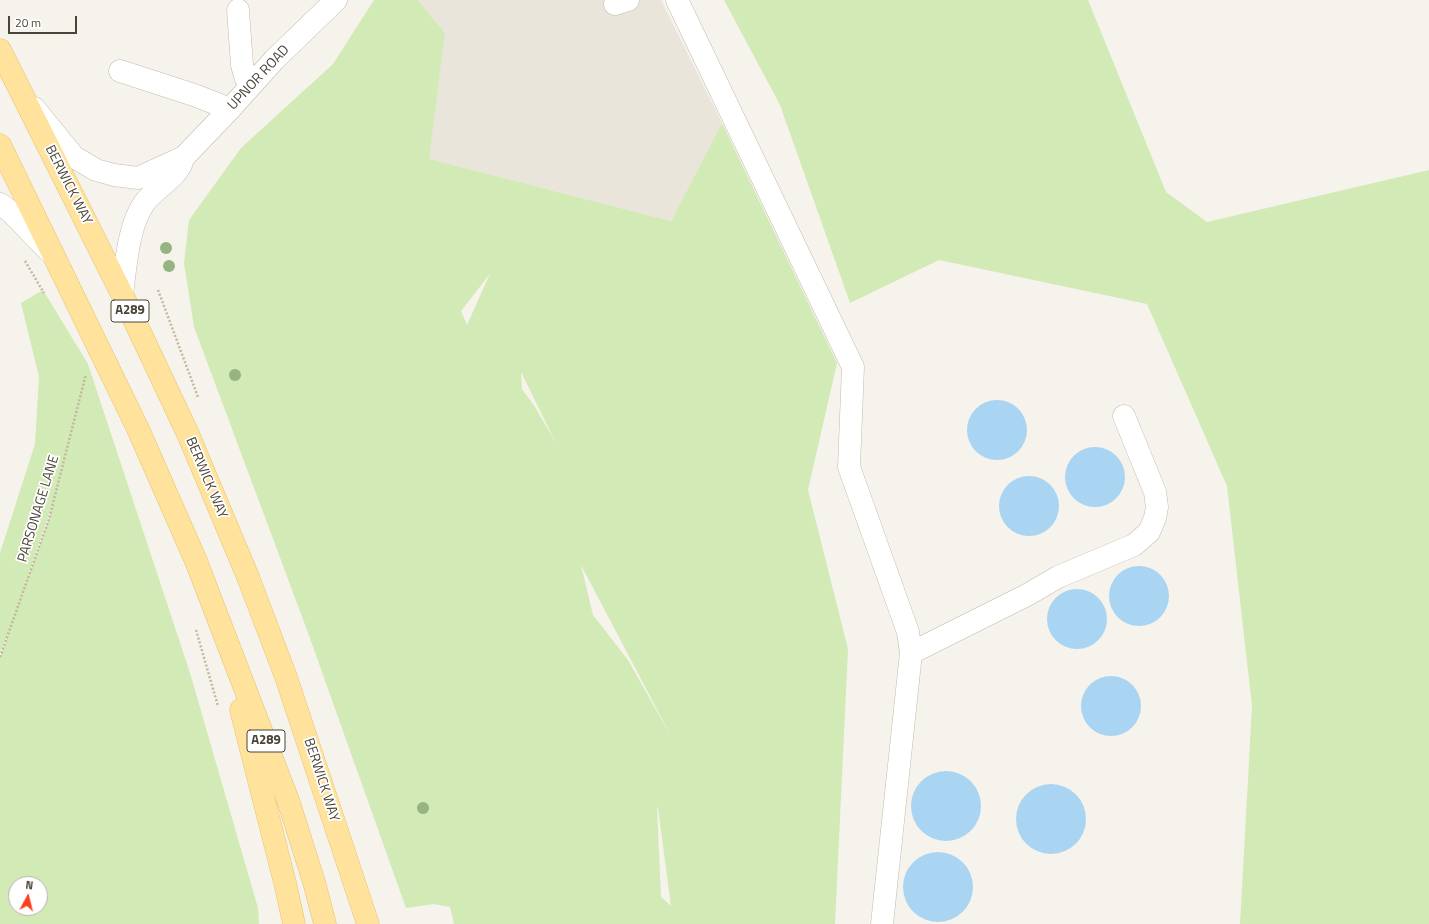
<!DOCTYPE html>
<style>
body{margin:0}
#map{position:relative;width:1429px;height:924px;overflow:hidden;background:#f6f3ec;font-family:"Titillium Web",sans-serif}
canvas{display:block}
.north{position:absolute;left:8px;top:876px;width:40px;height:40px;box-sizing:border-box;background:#fff;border:1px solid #b7b4b0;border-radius:50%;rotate:7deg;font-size:11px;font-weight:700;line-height:16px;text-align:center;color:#4b4439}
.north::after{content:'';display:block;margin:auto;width:14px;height:18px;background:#fc3f1d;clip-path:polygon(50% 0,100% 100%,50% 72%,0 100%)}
.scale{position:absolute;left:8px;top:16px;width:69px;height:18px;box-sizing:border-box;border:2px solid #4b4439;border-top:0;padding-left:5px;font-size:12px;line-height:14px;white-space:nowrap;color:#4b4439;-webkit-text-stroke:3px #fff;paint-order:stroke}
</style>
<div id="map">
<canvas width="1429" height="924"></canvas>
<div class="north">N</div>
<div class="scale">20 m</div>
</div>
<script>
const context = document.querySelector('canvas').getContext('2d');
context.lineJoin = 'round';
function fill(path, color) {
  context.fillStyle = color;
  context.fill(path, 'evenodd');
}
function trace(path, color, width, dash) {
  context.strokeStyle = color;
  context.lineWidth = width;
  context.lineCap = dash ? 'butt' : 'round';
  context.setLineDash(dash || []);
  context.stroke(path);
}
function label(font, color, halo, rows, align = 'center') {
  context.font = font + ' "Titillium Web",sans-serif';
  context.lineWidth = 3.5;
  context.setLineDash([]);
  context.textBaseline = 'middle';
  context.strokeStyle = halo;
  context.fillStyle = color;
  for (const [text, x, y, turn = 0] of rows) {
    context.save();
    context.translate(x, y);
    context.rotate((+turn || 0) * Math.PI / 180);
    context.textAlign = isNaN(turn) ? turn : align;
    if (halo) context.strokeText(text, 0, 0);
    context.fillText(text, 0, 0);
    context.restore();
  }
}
fill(new Path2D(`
 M 418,0 L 661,0 L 722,123 L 671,221 L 428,159 L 445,33 Z`), '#eae5da');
fill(new Path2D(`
 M 374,0 L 418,0 L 445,33 L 429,159 L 671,221 L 722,123 L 837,363 L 808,490 L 848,649 L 835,924 L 454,924 L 450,907 L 434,904 L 406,908 L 307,630 L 194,327 L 184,263 L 189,220 L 241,148 L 333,64 ZM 489,275 L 489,276 L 467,325 L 461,311 ZM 521,372 L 556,443 L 535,407 L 522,389 ZM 581,565 L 672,738 L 628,660 L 593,615 ZM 657,807 L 658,808 L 671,906 L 661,897 Z
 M 724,0 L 1088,0 L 1166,192 L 1207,222 L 1429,170 L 1429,924 L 1240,924 L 1252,706 L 1227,486 L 1147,304 L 939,260 L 850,303 L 780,105 Z
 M 43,290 L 88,364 L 190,673 L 258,908 L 259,924 L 0,924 L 0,657 L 10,629 L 0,652 L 0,553 L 35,444 L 39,377 L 21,303 ZM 53,502 L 49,519 L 25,585 L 25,584 ZM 16,884 L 40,884 L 40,908 L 16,908 Z`), '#d2eab5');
fill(new Path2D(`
 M967 430a30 30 0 1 1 60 0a30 30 0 1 1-60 0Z
 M1065 477a30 30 0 1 1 60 0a30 30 0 1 1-60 0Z
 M999 506a30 30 0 1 1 60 0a30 30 0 1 1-60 0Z
 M1109 596a30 30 0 1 1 60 0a30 30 0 1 1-60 0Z
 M1047 619a30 30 0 1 1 60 0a30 30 0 1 1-60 0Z
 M1081 706a30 30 0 1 1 60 0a30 30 0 1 1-60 0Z
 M911 806a35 35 0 1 1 70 0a35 35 0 1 1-70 0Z
 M1016 819a35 35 0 1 1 70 0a35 35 0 1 1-70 0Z
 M903 887a35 35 0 1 1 70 0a35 35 0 1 1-70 0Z`), '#a9d4f2');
const minor = new Path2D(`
 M 677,0 L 853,367 L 849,467 L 908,632 L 911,653 L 882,924
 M 615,4 L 628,0
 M 238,10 L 242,65 L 246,79 L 253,83
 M 120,71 L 194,95 L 230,109
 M 34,108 L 74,157 L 96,170 L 114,175 L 138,178 L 184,157 L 230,109 L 274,60 L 336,0
 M 0,204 L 11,212 L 49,251
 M 122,294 C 126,265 128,225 145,202 C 156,188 177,177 182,162
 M 911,653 L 1027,595 L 1058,577 L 1134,545 L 1149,532 L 1155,518 L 1157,507 L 1155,492 L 1124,416`);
const major = new Path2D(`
 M 0,50 L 122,294 L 188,434 L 248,577 L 286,677 L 368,924
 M 0,145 L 138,429 L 196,561 L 289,803 L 314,882 L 325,924
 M 241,710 L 286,887 L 294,924`);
trace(minor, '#c2bbae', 23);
trace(major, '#e6c16a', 23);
trace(new Path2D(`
 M 25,261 L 44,293
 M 158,290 L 198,397
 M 196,630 L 218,706
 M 0,657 L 49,519 L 86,374`), '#c4b79f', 2.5, [2, 2]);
trace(minor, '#fff', 22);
trace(major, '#ffe39c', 22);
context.fillStyle = '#97b381';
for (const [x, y] of [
 [166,248],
 [169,266],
 [235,375],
 [423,808]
]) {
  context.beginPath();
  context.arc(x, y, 6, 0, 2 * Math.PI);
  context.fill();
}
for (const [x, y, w] of [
 [130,311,38],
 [266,741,38]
]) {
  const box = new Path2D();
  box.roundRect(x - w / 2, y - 11, w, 22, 3);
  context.fillStyle = '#fff';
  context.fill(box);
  trace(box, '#4b4439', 1);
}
label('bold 13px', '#4b4439', null, [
 ["A289",130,311],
 ["A289",266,741]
]);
label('14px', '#4b4439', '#fff', [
 ["UPNOR ROAD",259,78,-47],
 ["BERWICK WAY",68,185,63],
 ["BERWICK WAY",206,478,67],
 ["PARSONAGE LANE",39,509,-73],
 ["BERWICK WAY",321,780,72]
]);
</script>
